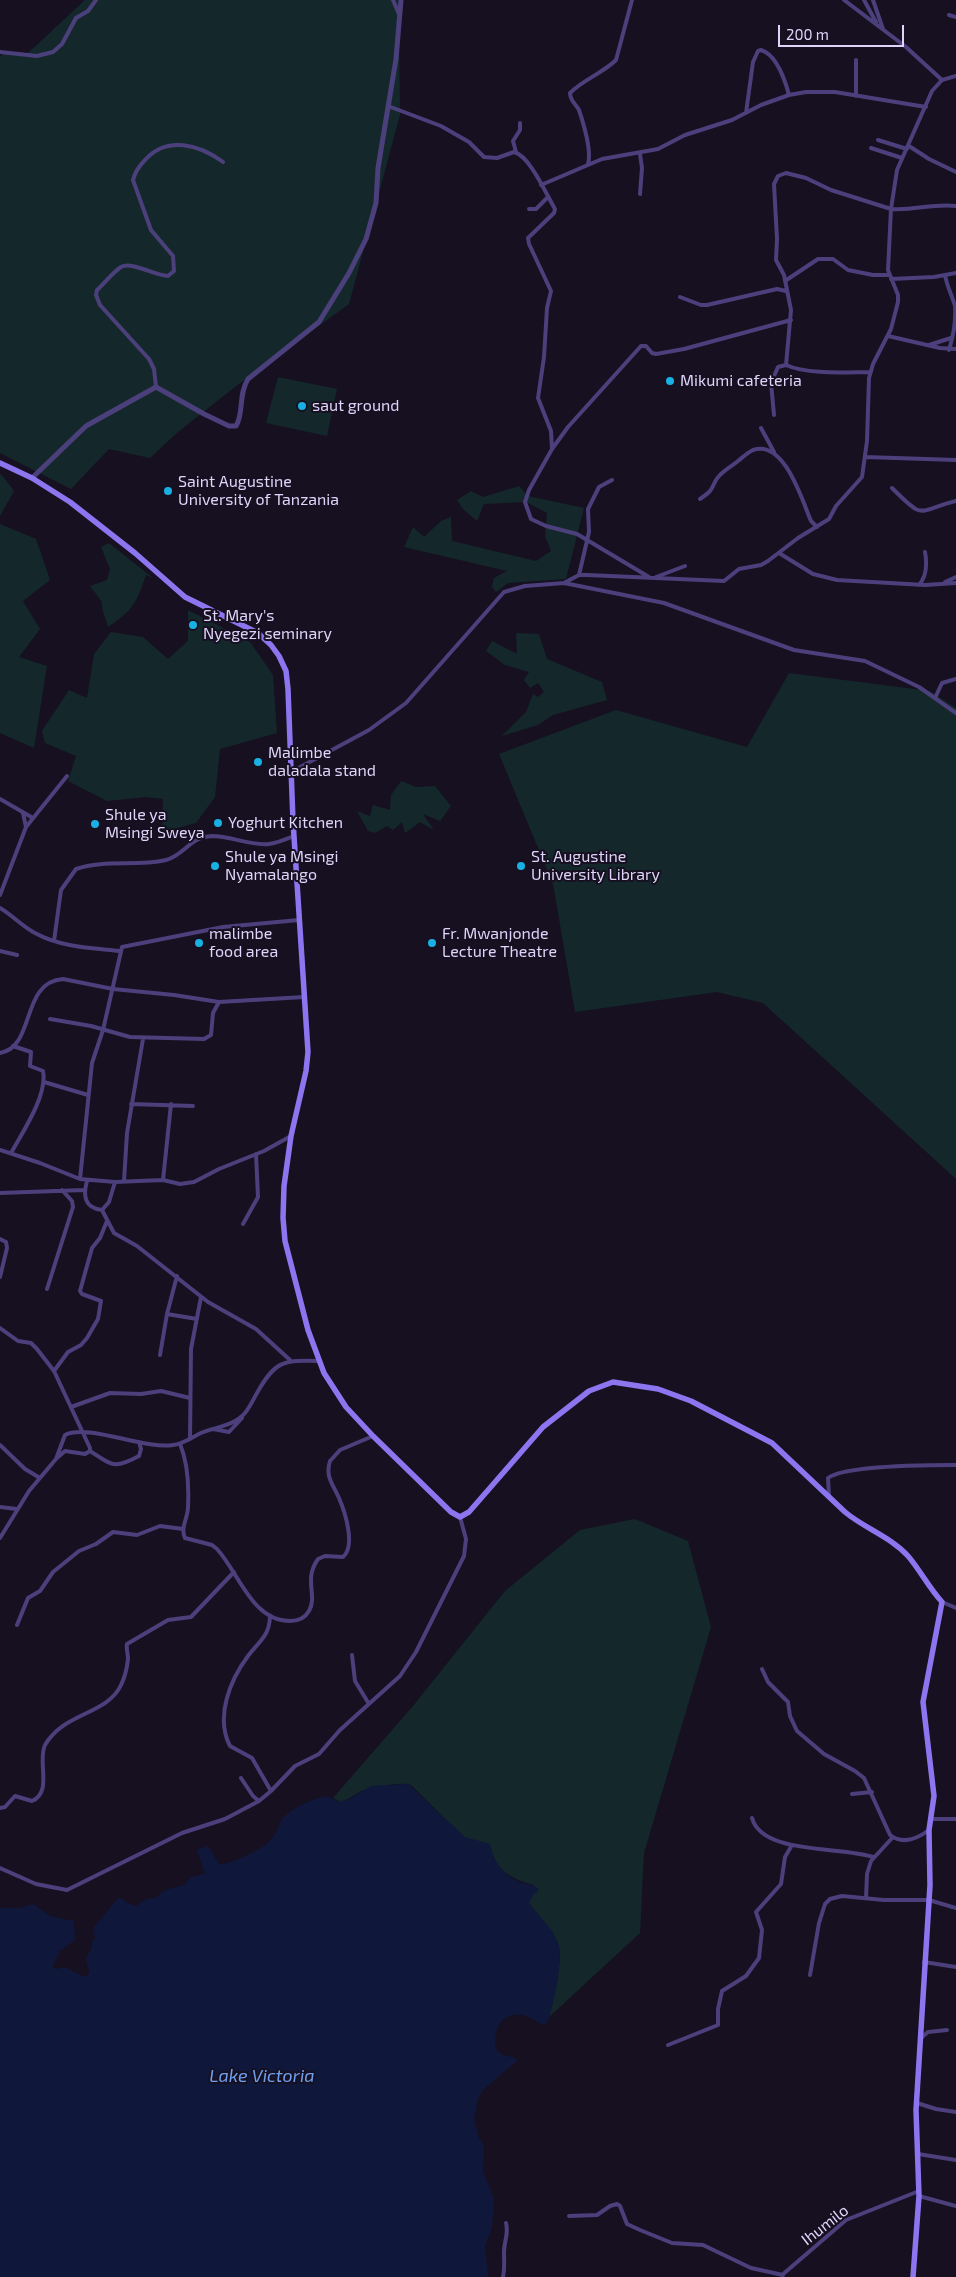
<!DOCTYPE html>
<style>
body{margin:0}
#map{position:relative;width:956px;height:2277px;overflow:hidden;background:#161021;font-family:"Exo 2",sans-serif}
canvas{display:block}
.scale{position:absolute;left:778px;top:25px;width:126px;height:22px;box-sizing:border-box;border:2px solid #dfd5fa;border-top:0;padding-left:6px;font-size:15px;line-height:18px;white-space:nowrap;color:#dfd5fa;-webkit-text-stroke:4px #161021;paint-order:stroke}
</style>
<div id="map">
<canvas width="956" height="2277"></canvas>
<div class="scale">200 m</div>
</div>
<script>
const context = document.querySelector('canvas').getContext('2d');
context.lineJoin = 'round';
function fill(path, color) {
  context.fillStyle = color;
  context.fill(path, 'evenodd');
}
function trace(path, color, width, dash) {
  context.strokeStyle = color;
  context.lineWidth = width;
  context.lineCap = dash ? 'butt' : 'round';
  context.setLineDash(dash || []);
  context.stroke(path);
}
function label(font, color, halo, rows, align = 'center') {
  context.font = font + ' "Exo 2",sans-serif';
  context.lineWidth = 4;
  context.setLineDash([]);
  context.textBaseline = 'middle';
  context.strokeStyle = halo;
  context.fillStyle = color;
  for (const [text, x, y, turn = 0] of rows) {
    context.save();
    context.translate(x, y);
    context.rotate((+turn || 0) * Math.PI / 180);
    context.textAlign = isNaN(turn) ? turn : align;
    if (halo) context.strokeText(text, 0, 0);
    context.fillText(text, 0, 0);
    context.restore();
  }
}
fill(new Path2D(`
 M 85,0 L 401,0 L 399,21 L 400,115 L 349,304 L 235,387 L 178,432 L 150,458 L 109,449 L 71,489 L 0,453 L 0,57 L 3,54 L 28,53 Z
 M 278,377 L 337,389 L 327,436 L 266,423 Z
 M 1,474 L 14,491 L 0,516 L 0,475 Z
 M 519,486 L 528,496 L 584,508 L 566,579 L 508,583 L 496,592 L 492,587 L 494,578 L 507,571 L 404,547 L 413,527 L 424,537 L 441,521 L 451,517 L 452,541 L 536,561 L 551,551 L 545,536 L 547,513 L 526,502 L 484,504 L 477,521 L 462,508 L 457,500 L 471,491 L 483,497 Z
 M 0,524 L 36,539 L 50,580 L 23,601 L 40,629 L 19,657 L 47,666 L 34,748 L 0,733 Z
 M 109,543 L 153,578 L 146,575 C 136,604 133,610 108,627 C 106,617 101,612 102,602 L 90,586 L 107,580 L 110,569 L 101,547 Z
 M 188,610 L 250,642 L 273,675 L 277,733 L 220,749 L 215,797 L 196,823 L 162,832 L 163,799 L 146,797 L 107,801 L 68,781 L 76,756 L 45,743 L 42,731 L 69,690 L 87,698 L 94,654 L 111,632 L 143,637 L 168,659 L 188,641 Z
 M 516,633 L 539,634 L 547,659 L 602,682 L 607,700 L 553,715 L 538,725 L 502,736 L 526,712 L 533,694 L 538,697 L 544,692 L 538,683 L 530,688 L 524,680 L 529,672 L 505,665 L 486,651 L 492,641 L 517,654 Z
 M 789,673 L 930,691 L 956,708 L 956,1179 L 763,1003 L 717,992 L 575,1012 L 553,884 L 499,754 L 616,710 L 747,747 Z
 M 401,781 L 416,787 L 435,786 L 451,806 L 440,821 L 423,814 L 434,830 L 420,822 L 405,833 L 402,822 L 393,830 L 387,826 L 375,833 L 368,831 L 357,811 L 370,816 L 373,805 L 390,810 L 391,795 Z
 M 635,1519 L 688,1541 L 711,1627 L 644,1853 L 640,1933 L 549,2017 C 553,2001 564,1959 558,1944 C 553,1928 538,1917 529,1903 L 534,1885 C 510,1879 495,1870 490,1844 L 465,1838 L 411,1785 C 399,1781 377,1787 364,1790 C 353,1793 345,1807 333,1798 L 413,1706 L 505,1591 L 580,1530 Z`), '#14282b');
fill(new Path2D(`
 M 408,1784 L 465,1837 L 490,1844 C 493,1861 503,1875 519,1882 C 525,1884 532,1884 538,1888 L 538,1892 L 534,1894 L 529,1903 L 553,1932 C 554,1938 558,1941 559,1946 C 562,1965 554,2005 547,2023 L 543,2025 C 536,2021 529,2016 521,2015 C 498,2012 492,2034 497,2051 L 503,2055 L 516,2058 L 517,2061 L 483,2090 L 478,2099 L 474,2119 L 479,2138 L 484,2147 L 483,2172 L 494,2198 L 492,2228 L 485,2246 L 488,2277 L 0,2277 L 0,1908 L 21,1908 L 33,1904 L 50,1916 L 74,1921 L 75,1940 L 60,1951 L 52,1967 L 56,1969 L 65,1967 L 82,1976 L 87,1976 L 90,1971 C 84,1962 86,1956 92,1948 L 92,1942 L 95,1938 L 93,1928 L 119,1897 L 129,1904 L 136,1906 L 147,1899 L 155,1898 L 165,1890 L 184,1885 L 191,1877 L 205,1874 L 197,1850 L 208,1846 L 219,1864 C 228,1866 264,1848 271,1840 C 278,1833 278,1821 287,1814 C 297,1806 313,1799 326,1796 L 337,1801 L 346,1801 L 371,1786 Z`), '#0f183b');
trace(new Path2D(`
 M 393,0 L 399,14
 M 844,0 L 906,47 L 942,80
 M 864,0 L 876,22
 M 873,0 L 883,29
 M 949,15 L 956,17
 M 0,52 L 37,56 L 53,52 L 62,44 L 76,18 L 88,11 L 96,0
 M 856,96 L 856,60
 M 388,106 L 441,126 L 469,142 L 484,157 L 497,158 L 514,152 C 530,156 546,194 555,209 L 554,213 L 528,238 L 529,244 L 551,291 L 547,308 L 544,357 L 538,398 L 551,431 L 552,449
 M 746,113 L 753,62 L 758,51 L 761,50 C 777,55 785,80 789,95
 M 878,140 L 907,149
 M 909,146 L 929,159 L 956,172
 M 871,148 L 902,158
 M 516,152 L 513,141 L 520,130 L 520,123
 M 588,164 C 592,150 584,125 579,110 C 576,104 570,101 570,93 C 584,79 603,73 616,60 L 632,0
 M 541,185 L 602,159 L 658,149 L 685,135 L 732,120 L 761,105 L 789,95 L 806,92 L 835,92 L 926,107
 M 640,194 L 642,168 L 640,154
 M 529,209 L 536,209 L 548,197
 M 945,275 C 947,287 952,295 955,306 C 956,319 953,337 949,350
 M 891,279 L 934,277 L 956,273
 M 785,281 L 818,259 L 833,259 L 848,270 L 873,275 L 889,275
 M 680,297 L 701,305 L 707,305 L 777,289 L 786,291
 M 888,336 L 940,348 L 956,349
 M 929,345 L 951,338
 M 871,372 C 847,372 808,375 786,365 L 791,310 L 784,275 L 776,260 L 777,239 L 774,184 L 778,176 L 786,173 L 806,178 L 831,190 L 891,209 C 913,211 934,203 956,206
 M 156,387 L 154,369 L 149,359 L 100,305 L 96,295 L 97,290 C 105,283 112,273 121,267 C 132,261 155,276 168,276 L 174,271 L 173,256 L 151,230 L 133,180 C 135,172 140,165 145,160 C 167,135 200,145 223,162
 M 774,415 L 771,383 L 778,367 L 786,365
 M 761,428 L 774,452
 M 865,457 L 956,460
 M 892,488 C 925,521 916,511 956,501
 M 700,499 C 717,488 710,486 719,476 C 724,470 732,466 738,461 C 743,457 747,453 753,450 C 784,439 802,500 811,521 L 817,527
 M 779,553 L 813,574 L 837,580 L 925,585 L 956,583
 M 579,575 L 589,532 L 588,509 L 599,487 L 612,480
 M 649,577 L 577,534 L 546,526 L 531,519 L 525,502 L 529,490 L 552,449 L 568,427 L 641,346 L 646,346 L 652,353 L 656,354 L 684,349 L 791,320
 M 656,577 L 685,566
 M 945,582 L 956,577
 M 564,583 L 579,575 L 587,575 L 724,581 L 739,569 L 761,565 L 768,561 L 798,538 L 829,519 L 836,506 L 862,477 L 867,441 L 869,378 L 873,364 L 891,329 L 898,302 L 898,295 L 888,270 L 891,209 L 897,170 L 932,91 L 942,80 L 956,76
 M 919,585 C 927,576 927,563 925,552
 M 935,698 L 942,683 L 956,679
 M 291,772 L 369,730 L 406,703 L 504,592 L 525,586 L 564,583 L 664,603 L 794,650 L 865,661 L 919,687 L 956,713
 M 0,799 L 33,818
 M 23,813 L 26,827
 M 0,895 L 26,827 L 67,776
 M 0,908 C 12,915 23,927 35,933 C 60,947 91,948 119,951
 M 54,941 L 61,890 L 76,869 C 105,859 136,867 166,860 C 185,855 189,837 212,836 C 231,836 250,846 269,844 C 278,843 286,839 294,836
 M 0,951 L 17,955
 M 50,1019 L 91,1026 L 130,1037 L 204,1039 L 211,1035 L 213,1013 L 219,1002
 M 0,1053 C 36,1047 20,982 63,979 L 113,989 L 174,995 L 219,1002 L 304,997
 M 44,1082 L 88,1095
 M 131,1104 L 193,1106
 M 0,1150 L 40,1163 L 80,1179 L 115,1182 L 163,1180 L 180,1184 L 194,1182 L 219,1169 L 264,1151 L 291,1136
 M 11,1153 C 22,1133 48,1095 43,1071 L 30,1066 L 31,1052 L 13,1046
 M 80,1179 L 92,1063 L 103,1030 L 122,947 L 223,927 L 299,920
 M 163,1180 L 171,1104
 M 87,1181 C 83,1195 84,1208 102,1210 L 109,1202 L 115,1182
 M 124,1181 L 127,1133 L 143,1039
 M 0,1193 L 84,1190
 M 102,1210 L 114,1233 L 137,1246 L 208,1302 L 256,1329 L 290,1360
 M 243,1224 L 258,1197 L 256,1154
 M 0,1239 L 6,1242 L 7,1248 L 0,1277
 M 47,1289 L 73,1207 L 72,1201 L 62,1190
 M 167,1314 L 197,1319
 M 0,1328 L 18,1341 L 31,1343 L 37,1349 L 54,1371 L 90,1448 L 90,1451 L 85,1454 L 65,1451 L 57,1458
 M 160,1355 L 167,1314 L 177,1276
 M 54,1371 L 68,1352 L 81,1345 L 87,1338 L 98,1319 L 101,1301 L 82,1294 L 80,1291 L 92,1248 L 100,1238 L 107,1221
 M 71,1407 L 110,1393 L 141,1394 L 161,1391 L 190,1398
 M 213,1429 L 229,1432 L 242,1418
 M 190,1439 L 191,1349 L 201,1297
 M 180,1444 C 188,1463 189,1486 188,1507 C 188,1518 180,1528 185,1538 L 212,1545 L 217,1549 C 239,1573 252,1621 290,1621 C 298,1621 305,1618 309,1611 C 318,1595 303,1580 318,1559 L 325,1556 L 343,1557 C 356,1546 345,1512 339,1498 C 333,1484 325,1477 330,1461 L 340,1450 L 373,1436
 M 0,1445 L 25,1469 L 40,1478
 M 90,1451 C 112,1465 113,1470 139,1456 L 141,1449 L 139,1442
 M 829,1497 L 828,1478 C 846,1465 931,1465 956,1465
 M 0,1507 L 17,1509
 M 0,1538 L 29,1491 L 56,1459 L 65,1435 C 87,1423 145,1450 173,1445 C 183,1444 192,1437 201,1433 C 215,1427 234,1426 245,1413 C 250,1407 253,1400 257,1393 C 275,1361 283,1360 318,1361
 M 942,1602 L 956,1608
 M 270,1617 C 269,1637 259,1641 248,1656 C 230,1680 215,1717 230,1746 L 252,1758 L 271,1791
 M 17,1625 L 28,1598 L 40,1591 L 53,1572 L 79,1551 L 96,1544 L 113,1532 L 137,1535 L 160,1526 L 183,1529
 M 352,1655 L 355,1681 L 369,1704
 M 762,1669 L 768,1682 L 788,1702 L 790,1716 L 797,1731 L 824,1754 L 855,1771 L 864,1778 L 890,1835 C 903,1845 917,1839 929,1830
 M 241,1778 L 253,1796 L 259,1801
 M 852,1794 L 872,1792
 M 0,1808 L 5,1807 L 15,1796 L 32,1801 C 53,1792 37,1762 45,1745 C 64,1712 107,1715 121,1685 C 125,1677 127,1668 128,1659 C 128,1653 126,1649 127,1644 L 168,1620 L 191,1617 L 234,1572
 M 752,1818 C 762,1855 842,1846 873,1857
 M 930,1819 L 956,1819
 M 0,1868 L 36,1884 L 67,1890 L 182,1833 L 225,1819 L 259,1801 L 271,1791 L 295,1766 L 319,1754 L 340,1730 L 400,1676 L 416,1652 L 464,1556 L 466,1539 L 460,1517
 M 866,1898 L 867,1874 L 871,1861 L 893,1837
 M 924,1962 L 956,1967
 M 810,1975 L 819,1923 L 825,1904 L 830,1899 L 842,1896 L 884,1900 L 929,1900 L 956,1908
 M 921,2038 L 928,2032 L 947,2030
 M 668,2045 L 718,2025 L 718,2009 L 722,1991 L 746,1976 L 759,1958 L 762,1930 L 756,1912 L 781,1884 L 785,1857 L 792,1845
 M 917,2103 L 936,2109 L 956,2112
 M 918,2154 L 956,2160
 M 919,2196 L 956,2206
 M 569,2216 L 597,2215 L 610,2206 L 617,2204 L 620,2206 L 627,2224 L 640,2230 L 672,2243 L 703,2245 L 751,2268 L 783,2275
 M 782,2275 L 846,2220 L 919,2191
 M 503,2277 C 505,2268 504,2261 504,2252 C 504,2241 509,2234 506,2223`), '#4b407b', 4);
trace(new Path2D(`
 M 32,478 L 86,426 L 156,387 L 204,414 L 229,426 L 236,426 C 244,414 238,395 248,379 L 319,322 L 349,273 L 366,239 L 376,203 L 378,168 L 396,59 L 401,0`), '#4b407b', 5);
trace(new Path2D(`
 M 0,463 L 32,478 L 70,502 L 135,553 L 185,597 L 258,633 L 271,645 L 279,656 L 286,671 L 288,689 L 293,821 L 308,1052 L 306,1071 L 291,1136 L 284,1186 L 283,1218 L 285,1241 L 308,1330 L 324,1373 L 346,1407 L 373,1436 L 451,1512 L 460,1517 L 469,1512 L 543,1427 L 589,1391 L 613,1382 L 658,1389 L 691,1401 L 772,1443 L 845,1512 C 864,1528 891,1537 908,1556 C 920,1570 929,1588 942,1602 L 923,1702 L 934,1796 L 929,1830 L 930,1885 L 916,2110 L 919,2196 L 913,2277`), '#8c76f0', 5.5);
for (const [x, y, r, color] of [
 [670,381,5,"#19b0e3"],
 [302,406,5,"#19b0e3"],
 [168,491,5,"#19b0e3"],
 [193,625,5,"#19b0e3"],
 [258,762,5,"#19b0e3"],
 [218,823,5,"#19b0e3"],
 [95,824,5,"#19b0e3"],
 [215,866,5,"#19b0e3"],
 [521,866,5,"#19b0e3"],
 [199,943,5,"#19b0e3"],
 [432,943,5,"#19b0e3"]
]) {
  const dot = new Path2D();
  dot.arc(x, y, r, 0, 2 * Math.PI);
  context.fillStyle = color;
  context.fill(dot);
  trace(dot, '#161021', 2);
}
label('16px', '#dfd5fa', '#161021', [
 ["Mikumi cafeteria",680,381],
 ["saut ground",312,406],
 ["Saint Augustine",178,482],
 ["University of Tanzania",178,500],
 ["St. Mary's",203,616],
 ["Nyegezi seminary",203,634],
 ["Malimbe",268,753],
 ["daladala stand",268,771],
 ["Shule ya",105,815],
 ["Msingi Sweya",105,833],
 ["Yoghurt Kitchen",228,823],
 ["Shule ya Msingi",225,857],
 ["Nyamalango",225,875],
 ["St. Augustine",531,857],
 ["University Library",531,875],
 ["malimbe",209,934],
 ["food area",209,952],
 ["Fr. Mwanjonde",442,934],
 ["Lecture Theatre",442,952]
], 'left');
label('16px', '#dfd5fa', '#161021', [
 ["Ihumilo",825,2225,-38]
]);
label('italic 18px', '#6ea0ef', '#161021', [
 ["Lake Victoria",262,2076]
]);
</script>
